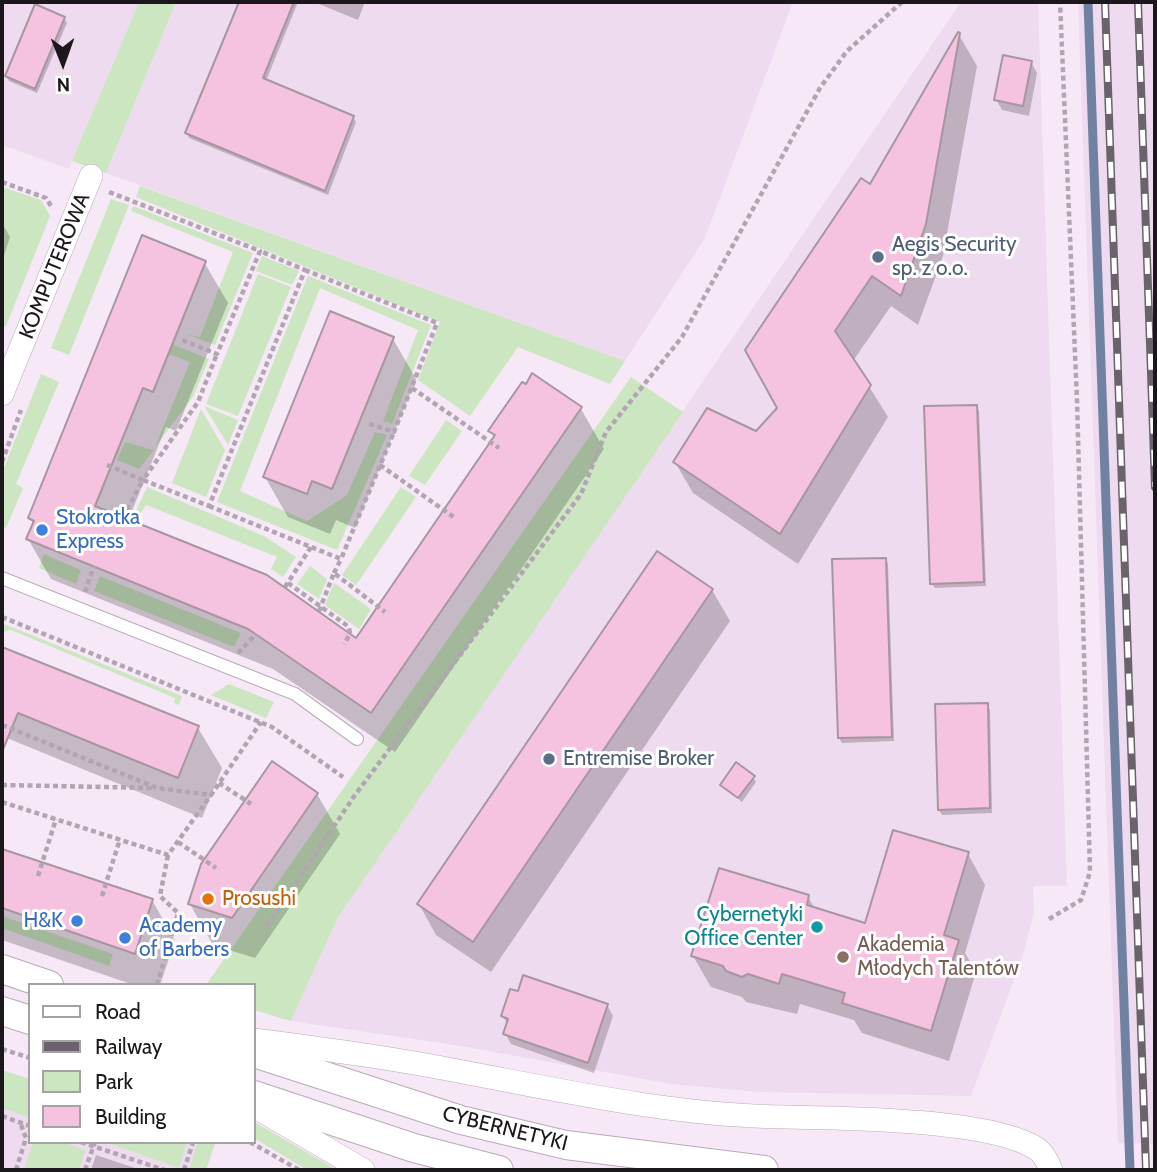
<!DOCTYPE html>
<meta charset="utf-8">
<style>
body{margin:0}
#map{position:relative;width:1157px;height:1172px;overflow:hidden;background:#f6e8f6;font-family:Cabin,sans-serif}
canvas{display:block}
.frame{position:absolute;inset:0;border:4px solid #1c171c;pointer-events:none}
.legend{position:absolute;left:28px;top:983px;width:228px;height:161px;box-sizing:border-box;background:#fff;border:2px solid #a4a2a4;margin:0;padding:9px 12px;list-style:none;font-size:21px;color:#1c171c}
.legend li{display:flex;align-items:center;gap:14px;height:35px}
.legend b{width:35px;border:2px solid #a4a2a4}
.north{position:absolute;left:28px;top:28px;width:70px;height:70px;-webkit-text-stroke:5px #fff;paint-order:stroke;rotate:179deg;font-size:19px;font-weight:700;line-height:28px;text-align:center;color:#1c171c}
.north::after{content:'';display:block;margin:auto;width:24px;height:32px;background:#1c171c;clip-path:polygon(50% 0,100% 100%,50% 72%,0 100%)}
</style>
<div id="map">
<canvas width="1157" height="1172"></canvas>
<div class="frame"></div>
<ul class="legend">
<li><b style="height:9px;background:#fff"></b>Road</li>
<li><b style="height:9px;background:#6b636b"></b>Railway</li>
<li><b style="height:19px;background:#cce6c1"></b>Park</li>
<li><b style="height:19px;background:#f5c2e0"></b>Building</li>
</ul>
<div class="north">N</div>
</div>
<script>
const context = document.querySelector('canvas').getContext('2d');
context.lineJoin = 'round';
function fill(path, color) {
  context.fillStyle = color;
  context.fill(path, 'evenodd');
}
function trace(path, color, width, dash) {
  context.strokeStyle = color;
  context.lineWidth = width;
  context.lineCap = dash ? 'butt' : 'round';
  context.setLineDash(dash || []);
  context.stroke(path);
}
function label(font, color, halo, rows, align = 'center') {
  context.font = font + ' Cabin,sans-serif';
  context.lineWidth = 6;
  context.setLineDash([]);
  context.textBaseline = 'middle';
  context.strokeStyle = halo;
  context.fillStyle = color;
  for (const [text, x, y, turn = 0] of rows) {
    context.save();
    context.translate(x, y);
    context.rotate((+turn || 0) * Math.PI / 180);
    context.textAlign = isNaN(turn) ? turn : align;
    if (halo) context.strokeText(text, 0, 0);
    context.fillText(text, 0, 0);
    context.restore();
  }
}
fill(new Path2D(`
 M 2,2 L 139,2 L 69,169 L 2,145 Z
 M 176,2 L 793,2 L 705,238 L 625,361 L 106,173 Z
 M 961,2 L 1038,2 L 1067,886 L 1033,886 L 1034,913 L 1023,955 L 971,1096 L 758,1092 L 671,1084 L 455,1045 L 291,1021 L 337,919 Z
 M 1078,2 L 1155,2 L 1155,1144 L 1118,1143 Z
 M 2,1081 L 30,1090 L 30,1142 L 188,1142 L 212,1150 L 206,1170 L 2,1170 Z`), '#efdbef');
fill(new Path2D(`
 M 139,2 L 176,2 L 106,173 L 72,161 Z
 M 140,186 L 625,361 L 610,384 L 518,347 L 470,416 L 418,380 L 440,322 L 136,197 Z
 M 2,187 L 41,200 L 50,216 L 6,326 L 2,327 Z
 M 111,199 L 129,205 L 69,355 L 51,348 Z
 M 133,206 L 253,253 L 215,345 L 186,334 L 200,337 L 233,252 L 131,211 Z
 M 262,256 L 299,271 L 292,285 L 256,271 Z
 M 258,274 L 291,287 L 238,416 L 206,404 Z
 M 308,276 L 431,325 L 392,424 L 383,421 L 418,330 L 320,288 L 240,491 L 307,521 L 347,495 L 375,432 L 387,435 L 337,550 L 217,502 Z
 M 167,342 L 209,359 L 193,397 L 155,447 L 190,362 L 163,352 Z
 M 41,374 L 59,382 L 16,484 L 23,488 L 6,528 L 2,527 L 2,473 Z
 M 631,377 L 683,412 L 337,919 L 291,1021 L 254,1010 L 254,985 L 206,985 Z
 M 204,406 L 238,420 L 228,445 Z
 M 201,409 L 225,450 L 206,497 L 172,483 Z
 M 446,420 L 462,431 L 425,485 L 409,476 Z
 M 125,442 L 154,450 L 139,469 L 117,460 Z
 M 147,487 L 264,536 L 296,557 L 283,577 L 271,569 L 277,557 L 146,505 L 140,514 L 135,513 Z
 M 401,487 L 416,497 L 356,585 L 342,575 Z
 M 44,554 L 81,570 L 76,584 L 39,568 Z
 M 310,566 L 327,579 L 319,599 L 297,584 Z
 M 100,576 L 241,633 L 234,647 L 94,591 Z
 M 334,583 L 371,609 L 359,629 L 325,605 Z
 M 2,623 L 182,696 L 179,705 L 174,703 L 175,698 L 11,630 L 2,632 Z
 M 229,684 L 274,702 L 266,718 L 211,695 Z
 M 2,916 L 113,954 L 109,966 L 2,928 Z
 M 2,1070 L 30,1079 L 30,1118 L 2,1108 Z
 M 254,1122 L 256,1123 L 337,1170 L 307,1170 L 254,1138 Z
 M 33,1142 L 62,1142 L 85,1150 L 79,1170 L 24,1170 Z
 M 105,1142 L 187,1142 L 179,1168 Z
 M 198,1142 L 215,1144 L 206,1170 L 189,1170 Z`), '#cce6c1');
fill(new Path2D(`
 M 241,2 L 298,2 L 266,81 L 353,117 L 356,122 L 328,195 L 189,138 L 187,133 Z
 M 314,2 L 365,2 L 358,20 Z
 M 64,18 L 67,23 L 37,93 L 9,81 L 6,76 Z
 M 959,35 L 977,66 L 943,256 L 918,325 L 891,306 L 853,361 L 888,417 L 798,564 L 693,493 L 675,462 L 756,433 L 779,408 L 871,186 Z
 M 1031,62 L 1037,73 L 1029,116 L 1002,110 L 996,99 Z
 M 2,223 L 10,237 L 2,262 Z
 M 204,262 L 228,303 L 176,431 L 166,427 L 128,521 L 356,640 L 495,438 L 490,431 L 581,409 L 604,449 L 395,752 L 273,669 L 51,579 L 28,539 L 34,525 L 30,518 Z
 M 393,339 L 416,379 L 355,528 L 336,520 L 330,534 L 288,517 L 265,477 Z
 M 976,406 L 979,411 L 986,586 L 935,588 L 932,584 Z
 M 658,553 L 712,590 L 730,621 L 491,972 L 436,935 L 419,904 Z
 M 885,559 L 888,564 L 894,741 L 842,743 L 839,738 Z
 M 2,649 L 198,728 L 222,768 L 202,818 L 2,736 Z
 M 987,705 L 990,710 L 992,813 L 942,815 L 939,810 Z
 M 753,777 L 756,782 L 742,802 L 722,785 Z
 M 317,794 L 340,834 L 255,958 L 213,945 L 190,904 Z
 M 2,850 L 152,900 L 175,941 L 160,985 L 134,985 L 2,940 Z
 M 968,854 L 985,885 L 965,953 L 976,972 L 949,1061 L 862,1033 L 854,1020 L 800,1004 L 797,1014 L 746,1002 L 742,997 L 711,987 L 693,956 L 808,897 L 815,909 L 866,925 Z
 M 607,1005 L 613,1016 L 594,1073 L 511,1044 L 505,1033 L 508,1025 L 503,1016 Z
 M 96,1155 L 138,1169 L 139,1170 L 91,1170 Z`), '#0003');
trace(new Path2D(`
 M 1088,2 L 1130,1170`), '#7181a1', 9);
const building = new Path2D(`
 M 239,2 L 294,2 L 263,78 L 354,116 L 325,191 L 185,133 Z
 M 35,4 L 65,17 L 35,89 L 5,76 Z
 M 958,32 L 960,33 L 926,224 L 901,296 L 872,276 L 835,331 L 871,385 L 780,534 L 673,462 L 707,408 L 756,431 L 777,408 L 745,350 L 861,178 L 870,184 Z
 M 1003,55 L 1032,61 L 1023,106 L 994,100 Z
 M 142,235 L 206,261 L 153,392 L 143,388 L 95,506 L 267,575 L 356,638 L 495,435 L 488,431 L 522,382 L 526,384 L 532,373 L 582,407 L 371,713 L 248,629 L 26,539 L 34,521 L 28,518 Z
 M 330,311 L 394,337 L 332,489 L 312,481 L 307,494 L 263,477 Z
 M 977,405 L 984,582 L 930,584 L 924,406 Z
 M 657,551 L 713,589 L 473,942 L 417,904 Z
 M 886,558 L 892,737 L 838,738 L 832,559 Z
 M 2,647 L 199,726 L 178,778 L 18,713 L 2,752 Z
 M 988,703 L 990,808 L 938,810 L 935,704 Z
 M 272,761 L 318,793 L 232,918 L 188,904 L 201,864 Z
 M 736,762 L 755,776 L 738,798 L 720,785 Z
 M 893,830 L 969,852 L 944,935 L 959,940 L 931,1031 L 842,1003 L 845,993 L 782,974 L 779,984 L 748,974 L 742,977 L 726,971 L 723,966 L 691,956 L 719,868 L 809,895 L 807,905 L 865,923 Z
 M 2,849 L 153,899 L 135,954 L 2,908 Z
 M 523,975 L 608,1004 L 588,1063 L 503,1034 L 508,1019 L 501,1016 L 510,989 L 518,991 Z`);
fill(building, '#f5c2e0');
trace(building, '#a796a0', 2);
const service = new Path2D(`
 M 2,578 L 295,694 L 357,739`);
const minor = new Path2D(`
 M 2,394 L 91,176
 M 254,1040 C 324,1049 393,1058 463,1072 C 569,1092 678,1116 787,1117 C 842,1118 993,1119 1037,1149 C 1044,1154 1048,1162 1051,1170
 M 254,1106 L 363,1170`);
const tertiary = new Path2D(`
 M 2,969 L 49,985
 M 2,1011 L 30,1020
 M 254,1053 L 461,1120 L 566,1145 L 764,1170
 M 254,1095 L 414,1148 L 499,1170`);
trace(service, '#b8abb7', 14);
trace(minor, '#b8abb7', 24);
trace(tertiary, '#b8abb7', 30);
trace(new Path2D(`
 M 2,182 L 46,198 L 51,206
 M 109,192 L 260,251 L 217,354 L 182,340
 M 305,270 L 437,323 L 394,432 L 367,423
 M 412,388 L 499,448
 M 2,462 L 21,410
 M 107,465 L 143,480 L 198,402 L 217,354
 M 380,465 L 455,518
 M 209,506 L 341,559 L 394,432
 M 123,517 L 143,480 L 209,506 L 305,270 L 260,251
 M 334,573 L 341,559
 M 288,583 L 349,627 L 350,634 L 344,644
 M 285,587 L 311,547
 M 85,592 L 94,566
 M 319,611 L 334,573 L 385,612
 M 2,617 L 272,727 L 343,777
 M 238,653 L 256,634
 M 2,725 L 157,788 L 211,795 L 261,722
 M 219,783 L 251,804
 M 2,785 L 156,788
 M 2,802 L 168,855 L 211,795
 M 178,842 L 216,868
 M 38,876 L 56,819
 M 102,896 L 120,839
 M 1049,919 L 1081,900 L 1090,872 L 1077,400 L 1060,2
 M 267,926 L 355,795 L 581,494 L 606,432 L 682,337 L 820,88 L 847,51 L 902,2
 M 157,985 L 178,913 L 160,896 L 168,855
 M 2,1049 L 30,1058
 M 2,1116 L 30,1126
 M 81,1142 L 164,1170
 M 250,1142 L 299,1170
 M 16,1170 L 26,1138 L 20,1122
 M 85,1170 L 95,1142
 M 184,1170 L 193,1142`), '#b0a5b0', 4.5, [5, 3.5]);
trace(service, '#fff', 12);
trace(minor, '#fff', 23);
trace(tertiary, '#fff', 28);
const rail = new Path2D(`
 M 1105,2 L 1146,1170
 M 1138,2 L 1155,487`);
trace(rail, '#6b636b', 8);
trace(rail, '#fff', 5, [16]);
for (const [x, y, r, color] of [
 [878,257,7,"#5c6f8a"],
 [42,530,7,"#3f7fe0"],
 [549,759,7,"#5c6f8a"],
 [208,899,7,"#e8710a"],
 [77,921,7,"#3f7fe0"],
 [817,927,7,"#0f9aa8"],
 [125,938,7,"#3f7fe0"],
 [843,957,7,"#8d6e63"]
]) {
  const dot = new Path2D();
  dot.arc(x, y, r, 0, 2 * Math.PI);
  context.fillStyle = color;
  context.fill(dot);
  trace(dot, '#fff', 2.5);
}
label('21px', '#4e5e75', '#fff', [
 ["Aegis Security",892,245],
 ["sp. z o.o.",892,269],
 ["Entremise Broker",563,759]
], 'left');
label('21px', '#1c171c', '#fff', [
 ["KOMPUTEROWA",55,266,-68],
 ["CYBERNETYKI",505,1129,14]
]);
label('21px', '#366cbe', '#fff', [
 ["Stokrotka",56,518],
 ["Express",56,542],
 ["H&K",63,921,"right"],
 ["Academy",139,926],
 ["of Barbers",139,950]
], 'left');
label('21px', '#c56008', '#fff', [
 ["Prosushi",222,899]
], 'left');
label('21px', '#0d838f', '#fff', [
 ["Cybernetyki",803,915],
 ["Office Center",803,939]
], 'right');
label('21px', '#785e54', '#fff', [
 ["Akademia",857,945],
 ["Młodych Talentów",857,969]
], 'left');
</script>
